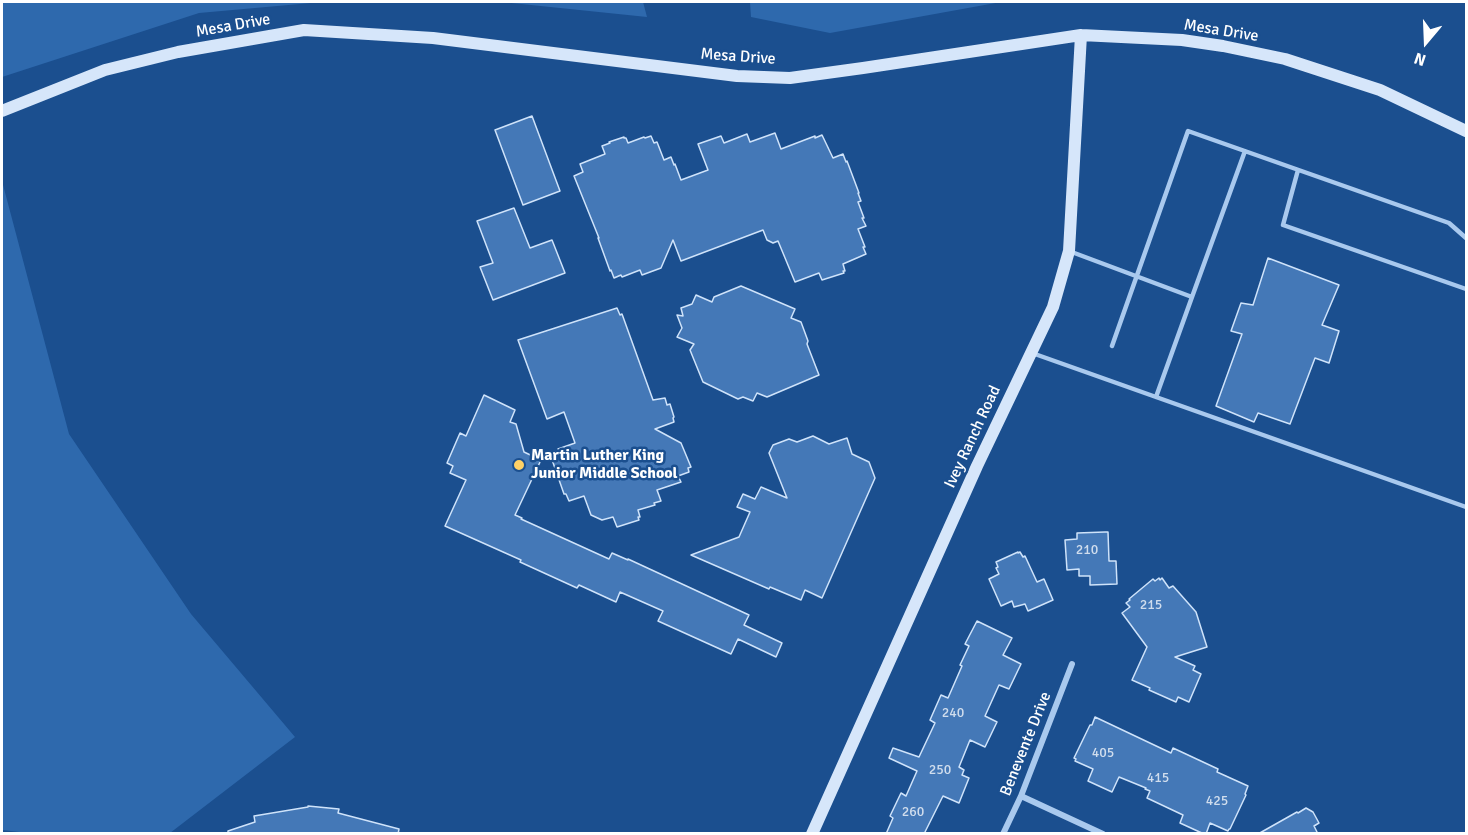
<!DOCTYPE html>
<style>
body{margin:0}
#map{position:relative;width:1468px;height:835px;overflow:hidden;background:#1b4f8f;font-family:Signika,sans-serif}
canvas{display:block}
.frame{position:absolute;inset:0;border:3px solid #fff;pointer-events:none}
.north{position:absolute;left:1396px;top:12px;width:60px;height:60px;-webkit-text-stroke:4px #1b4f8f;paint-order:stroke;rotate:199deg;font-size:16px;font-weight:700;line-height:24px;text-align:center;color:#fff}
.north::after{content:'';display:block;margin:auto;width:21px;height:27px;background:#fff;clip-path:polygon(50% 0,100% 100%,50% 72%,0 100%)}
</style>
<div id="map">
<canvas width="1468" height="835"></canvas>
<div class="frame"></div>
<div class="north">N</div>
</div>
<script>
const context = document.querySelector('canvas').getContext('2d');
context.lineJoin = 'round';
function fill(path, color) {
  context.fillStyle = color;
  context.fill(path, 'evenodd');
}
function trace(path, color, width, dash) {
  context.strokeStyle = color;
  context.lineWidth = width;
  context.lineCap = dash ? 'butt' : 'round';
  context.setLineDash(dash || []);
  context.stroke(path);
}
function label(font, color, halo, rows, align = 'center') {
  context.font = font + ' Signika,sans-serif';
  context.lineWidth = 5;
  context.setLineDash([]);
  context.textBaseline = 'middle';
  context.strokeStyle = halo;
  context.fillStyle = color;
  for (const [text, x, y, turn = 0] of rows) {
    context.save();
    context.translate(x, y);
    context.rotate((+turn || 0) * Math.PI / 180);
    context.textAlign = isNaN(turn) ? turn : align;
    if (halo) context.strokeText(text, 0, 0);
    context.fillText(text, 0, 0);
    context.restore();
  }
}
fill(new Path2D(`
 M 2,2 L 322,2 L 199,13 L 2,77 Z
 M 502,2 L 643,2 L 647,17 Z
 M 750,2 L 1001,2 L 830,33 L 751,17 Z
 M 2,181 L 69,434 L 191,614 L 295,737 L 170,833 L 37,834 L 2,830 Z`), '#2e69ad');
const building = new Path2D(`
 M 532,116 L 560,191 L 523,205 L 495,130 Z
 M 775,133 L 781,149 L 815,136 L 815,138 L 822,135 L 833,158 L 843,154 L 846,162 L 847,161 L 859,193 L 858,193 L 861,201 L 858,202 L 864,218 L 862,218 L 866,226 L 858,229 L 865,247 L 863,247 L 866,254 L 843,264 L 845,271 L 843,271 L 844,273 L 822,280 L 819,273 L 795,282 L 778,241 L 773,243 L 767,240 L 763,230 L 681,261 L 673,240 L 661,268 L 642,275 L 640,270 L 622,277 L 621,275 L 614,278 L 611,270 L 610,271 L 598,238 L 599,238 L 574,176 L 583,172 L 580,164 L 605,154 L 602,146 L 610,143 L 609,142 L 624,137 L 624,138 L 626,138 L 628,143 L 644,137 L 645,138 L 651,136 L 654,143 L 657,142 L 664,160 L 671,157 L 674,165 L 675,164 L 681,180 L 708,170 L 698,144 L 721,136 L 724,143 L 747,134 L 750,142 Z
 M 514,208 L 530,248 L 552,240 L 565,273 L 493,300 L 480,267 L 493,263 L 477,221 Z
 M 1268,258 L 1339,285 L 1322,325 L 1339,331 L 1329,363 L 1315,358 L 1290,424 L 1258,413 L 1254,422 L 1216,406 L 1242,334 L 1231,331 L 1241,303 L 1253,305 Z
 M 741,286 L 795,309 L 791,318 L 801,322 L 808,341 L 807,344 L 819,375 L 767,397 L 757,393 L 753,401 L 743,397 L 738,399 L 703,382 L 690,350 L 694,344 L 677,337 L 682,328 L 677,315 L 683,316 L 681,308 L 692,304 L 696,295 L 712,302 L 714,297 Z
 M 617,308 L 620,315 L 622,314 L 653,400 L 665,398 L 667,405 L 670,404 L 674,417 L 673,418 L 674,422 L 655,429 L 681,443 L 691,467 L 688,468 L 689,472 L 678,476 L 681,482 L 657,490 L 661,501 L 654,503 L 655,505 L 638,510 L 640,517 L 638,517 L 639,520 L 617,527 L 613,517 L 602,520 L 591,515 L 584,496 L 569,501 L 566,494 L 564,494 L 550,454 L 559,451 L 558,449 L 575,443 L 564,412 L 547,419 L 518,340 Z
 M 484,395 L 515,410 L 510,422 L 516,424 L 524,452 L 541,460 L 515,515 L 522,518 L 521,519 L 609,559 L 612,553 L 628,560 L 628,559 L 749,615 L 744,625 L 782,643 L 776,657 L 738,639 L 731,654 L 658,621 L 663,611 L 620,592 L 616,602 L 579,585 L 577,588 L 520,562 L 521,560 L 445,526 L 466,480 L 450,473 L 453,466 L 447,463 L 460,433 L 466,436 Z
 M 813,436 L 829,444 L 847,438 L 852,454 L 869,462 L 875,478 L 822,598 L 805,590 L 801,600 L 770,587 L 769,589 L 691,555 L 739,537 L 750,512 L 737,507 L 743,494 L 755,499 L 761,487 L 787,498 L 769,453 L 773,445 L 789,439 L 797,442 Z
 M 1105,532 L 1108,532 L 1109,561 L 1116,561 L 1117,584 L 1090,585 L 1090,576 L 1079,576 L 1079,569 L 1067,570 L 1065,540 L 1077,539 L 1077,533 Z
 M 1018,552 L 1018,553 L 1020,552 L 1023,557 L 1025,556 L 1037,582 L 1044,579 L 1053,600 L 1028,611 L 1025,604 L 1014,607 L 1012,601 L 1001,606 L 989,579 L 999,574 L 996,568 L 998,567 L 996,562 Z
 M 1159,578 L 1160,580 L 1162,578 L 1169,588 L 1173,586 L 1196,612 L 1207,647 L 1175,657 L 1195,666 L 1193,670 L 1201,674 L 1189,702 L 1178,697 L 1176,702 L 1149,690 L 1150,688 L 1132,680 L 1147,647 L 1122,613 L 1130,607 L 1126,603 L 1130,600 L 1129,599 L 1153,579 L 1155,581 Z
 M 977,621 L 1012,638 L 1003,655 L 1021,664 L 1009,689 L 999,685 L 985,716 L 997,722 L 985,747 L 970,740 L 959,767 L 964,770 L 962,775 L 969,778 L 959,803 L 943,796 L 924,834 L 886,834 L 893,818 L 890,816 L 901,793 L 906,796 L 917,771 L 889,758 L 893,748 L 919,757 L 935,723 L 930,720 L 941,695 L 948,698 L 962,666 L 960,665 L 969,646 L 965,644 Z
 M 1095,717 L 1171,753 L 1173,748 L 1218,769 L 1217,772 L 1248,786 L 1245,794 L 1246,795 L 1230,829 L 1229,829 L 1228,831 L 1210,823 L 1206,834 L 1204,834 L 1180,823 L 1183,815 L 1147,798 L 1150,791 L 1145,789 L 1146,788 L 1119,777 L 1112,792 L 1088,781 L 1093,769 L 1075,761 L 1076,759 L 1074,758 L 1090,725 L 1092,725 Z
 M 308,806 L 339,809 L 338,813 L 399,829 L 398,834 L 228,834 L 228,831 L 255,822 L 254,816 L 308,807 Z
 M 1306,808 L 1313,812 L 1319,823 L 1314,826 L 1318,834 L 1258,834 L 1297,812 L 1298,813 Z`);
fill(building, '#4478b7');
trace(building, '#cfe3fa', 1.5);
trace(new Path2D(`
 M 1298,170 L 1283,225 L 1466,289
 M 1069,251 L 1192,297 L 1156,397
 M 1192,297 L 1245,151
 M 1112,346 L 1188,131 L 1449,223 L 1466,238
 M 1032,353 L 1466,507`), '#a9c9ee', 4.5);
trace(new Path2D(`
 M 1021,796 L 1103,834
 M 1003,834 L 1021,796 L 1072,664`), '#a9c9ee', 6);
trace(new Path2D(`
 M 2,111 L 105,70 L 178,52 L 304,30 L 433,38 L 737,76 L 790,78 L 863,68 L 1081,35 L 1182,40 L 1223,46 L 1285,59 L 1380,90 L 1466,131
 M 812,834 L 977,466 L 1053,307 L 1069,251 L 1081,35`), '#d6e6fa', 12);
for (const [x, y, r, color] of [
 [519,465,6,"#ffd166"]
]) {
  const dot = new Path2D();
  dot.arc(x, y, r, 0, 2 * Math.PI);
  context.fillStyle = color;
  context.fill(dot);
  trace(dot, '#1b4f8f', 2);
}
label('14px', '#d0dded', null, [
 ["210",1087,550],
 ["215",1151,605],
 ["240",953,713],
 ["405",1103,753],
 ["250",940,770],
 ["415",1158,778],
 ["425",1217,801],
 ["260",913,812]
]);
label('16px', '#fff', '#1b4f8f', [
 ["Mesa Drive",233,26,-10],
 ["Mesa Drive",1221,31,9],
 ["Mesa Drive",738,57,4],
 ["Ivey Ranch Road",973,437,-65],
 ["Benevente Drive",1026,744,-68]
]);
label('bold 16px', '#fff', '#1b4f8f', [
 ["Martin Luther King",531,456],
 ["Junior Middle School",531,474]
], 'left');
</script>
